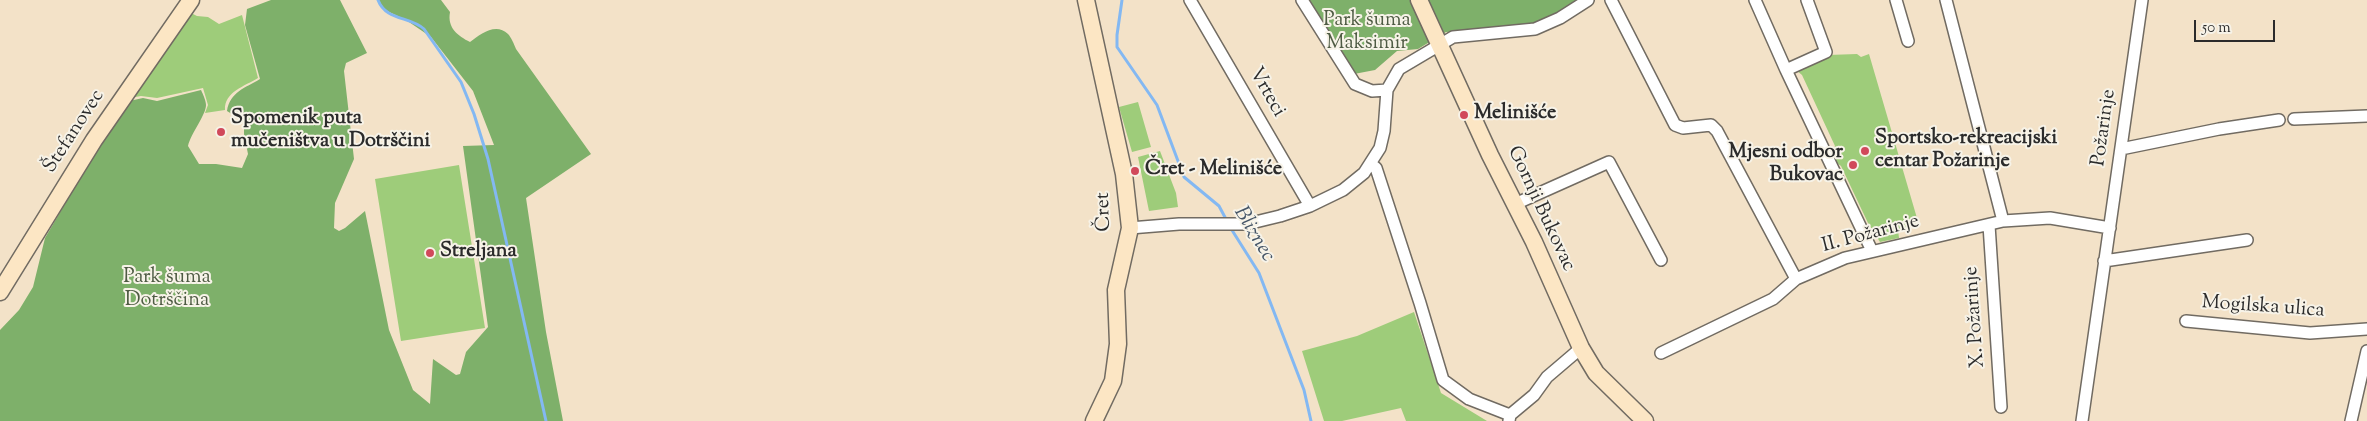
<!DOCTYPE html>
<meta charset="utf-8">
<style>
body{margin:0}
#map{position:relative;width:2367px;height:421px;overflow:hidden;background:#f3e2c8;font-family:"Sorts Mill Goudy",serif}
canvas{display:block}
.scale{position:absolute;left:2194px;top:20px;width:81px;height:22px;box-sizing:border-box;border:2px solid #2b2b2b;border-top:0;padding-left:6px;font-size:15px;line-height:18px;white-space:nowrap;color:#2b2b2b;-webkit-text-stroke:4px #f7f3e8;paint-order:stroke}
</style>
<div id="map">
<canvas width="2367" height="421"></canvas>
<div class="scale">50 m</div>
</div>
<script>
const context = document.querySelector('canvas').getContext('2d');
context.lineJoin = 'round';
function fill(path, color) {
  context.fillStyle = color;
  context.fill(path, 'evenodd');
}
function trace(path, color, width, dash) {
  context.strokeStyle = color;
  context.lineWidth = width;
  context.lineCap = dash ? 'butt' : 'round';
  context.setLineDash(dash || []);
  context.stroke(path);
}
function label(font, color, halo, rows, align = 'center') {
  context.font = font + ' "Sorts Mill Goudy",serif';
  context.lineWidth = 4;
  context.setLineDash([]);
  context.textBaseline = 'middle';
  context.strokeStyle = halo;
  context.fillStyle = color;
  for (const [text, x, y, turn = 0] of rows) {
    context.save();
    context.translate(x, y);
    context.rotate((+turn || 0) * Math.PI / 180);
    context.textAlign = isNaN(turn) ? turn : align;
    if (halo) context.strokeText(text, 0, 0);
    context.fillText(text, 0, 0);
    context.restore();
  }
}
fill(new Path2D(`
 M 191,13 L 197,16 L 208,17 L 219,24 L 242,15 L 258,78 C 245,86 224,92 225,110 L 205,113 L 208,105 L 203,88 L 157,98 L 141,96 L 124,99 Z
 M 1857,54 L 1861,57 L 1869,54 L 1919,225 L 1898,230 L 1899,238 L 1880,242 L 1868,223 L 1841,166 L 1837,163 L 1832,154 L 1835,146 L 1802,75 L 1796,70 L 1828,55 Z
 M 1138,102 L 1151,147 L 1132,152 L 1119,107 Z
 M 1160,151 L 1176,193 L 1178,207 L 1149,211 L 1138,157 Z
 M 459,165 L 485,328 L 401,341 L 375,179 Z
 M 1414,312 L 1441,393 L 1487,421 L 1406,421 L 1401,408 L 1342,421 L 1324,421 L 1302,351 L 1357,336 Z`), '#9ecc7a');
fill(new Path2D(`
 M 271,0 L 340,0 L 367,53 L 346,63 L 344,71 L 354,159 L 335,203 L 334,228 L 339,231 L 345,228 L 365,211 L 389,330 L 413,390 L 430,404 L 433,359 L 456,375 L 460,374 L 466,352 L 488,327 L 463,146 L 494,145 L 473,91 L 431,37 L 406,20 L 385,10 L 378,0 L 441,0 L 450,12 C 447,28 458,36 470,42 C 480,34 496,22 508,34 C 511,37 514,44 516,49 L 591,154 L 526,198 L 546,332 L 563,421 L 0,421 L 0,330 L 19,310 L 33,287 L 45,238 L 107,132 L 129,101 L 143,98 L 157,101 L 201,90 C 203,94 206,101 206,105 C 206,115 191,133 188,146 L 199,164 L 216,164 L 242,168 L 248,154 L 244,134 L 244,116 L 235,116 L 227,111 C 230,92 245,88 260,79 L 245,25 L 247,9 Z
 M 1309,0 L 1580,0 L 1570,7 L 1539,23 L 1515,28 L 1446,32 L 1418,49 L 1397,51 L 1375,70 L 1354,74 Z`), '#7eb06a');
trace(new Path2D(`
 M 378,0 C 386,21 410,16 424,29 L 461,82 L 474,114 L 488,159 L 546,421
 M 1122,0 L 1117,35 L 1117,47 L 1157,105 L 1184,177 L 1219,206 L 1227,221
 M 1230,227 L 1259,273 L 1304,390 L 1311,421`), '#83b8f2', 3);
const street = new Path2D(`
 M 1190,0 L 1310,206
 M 1302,0 L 1355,84 L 1372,91 L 1387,90
 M 1611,0 L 1675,125 L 1683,128 L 1711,125 L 1717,131 L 1796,279
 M 1755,0 L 1786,70 L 1872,251
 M 1896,0 L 1908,41
 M 1946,0 L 2003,221
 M 1786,70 L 1826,52 L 1807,0
 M 2294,119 L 2367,116
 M 2121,149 L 2219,129 L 2279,120
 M 1371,164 L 1376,168 L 1420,303 L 1443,380 L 1469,399 L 1510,415
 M 1515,204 L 1609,162 L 1661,260
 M 1989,225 L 2001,407
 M 1130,228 L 1179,224 L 1247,224 L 1280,216 L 1310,206 L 1343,190 L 1364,173 L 1380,148 L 1384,131 L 1387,90 L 1399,69 L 1453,37 L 1535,29 L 1560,18 L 1588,0
 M 2104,261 L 2247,240
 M 2186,321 L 2310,333 L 2367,329
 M 1661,353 L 1773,299 L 1796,279 L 1845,258 L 2003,221 L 2050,218 L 2110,228
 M 1509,421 L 1510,415 L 1534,395 L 1547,377 L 1581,348
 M 2082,421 L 2142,0
 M 2351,421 L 2367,351`);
const secondary = new Path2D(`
 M 1086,0 L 1124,174 L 1130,228 L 1116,290 L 1118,344 L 1113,381 L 1094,421
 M 1419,0 L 1490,155 L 1534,242 L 1581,348 L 1596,373 L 1645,421
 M 0,292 L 94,140 L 191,0`);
trace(street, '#716b62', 14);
trace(secondary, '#716b62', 19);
trace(street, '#fff', 11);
trace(secondary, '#fce6c4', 16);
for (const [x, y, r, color] of [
 [1464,115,5,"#d1495b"],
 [221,132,5,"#d1495b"],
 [1865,151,5,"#d1495b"],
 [1853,165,5,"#d1495b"],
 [1135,171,5,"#d1495b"],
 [430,253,5,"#d1495b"]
]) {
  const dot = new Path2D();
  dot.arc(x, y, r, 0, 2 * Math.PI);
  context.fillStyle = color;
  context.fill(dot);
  trace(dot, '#f7f3e8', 2);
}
label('20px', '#4e5b43', '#f7f3e8', [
 ["Park šuma",1367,22],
 ["Maksimir",1367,45],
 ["Park šuma",167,279],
 ["Dotrščina",167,302]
]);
label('20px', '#2b2b2b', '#f7f3e8', [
 ["Vrteci",1266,93,60],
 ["Požarinje",2105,128,-82],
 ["Štefanovec",75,132,-57],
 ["Gornji Bukovac",1540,209,65],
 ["Čret",1105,212,-92],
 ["II. Požarinje",1871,235,-15],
 ["Mogilska ulica",2263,308,4],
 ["X. Požarinje",1976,317,-94]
]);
label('bold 20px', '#2b2b2b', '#f7f3e8', [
 ["Melinišće",1474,115],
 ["Spomenik puta",231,120],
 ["mučeništva u Dotrščini",231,143],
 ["Sportsko-rekreacijski",1875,140],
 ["centar Požarinje",1875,163],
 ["Mjesni odbor",1843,154,"right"],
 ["Bukovac",1843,177,"right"],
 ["Čret - Melinišće",1145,171],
 ["Streljana",440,253]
], 'left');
label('italic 21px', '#455567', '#f7f3e8', [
 ["Bliznec",1253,235,59]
]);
</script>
